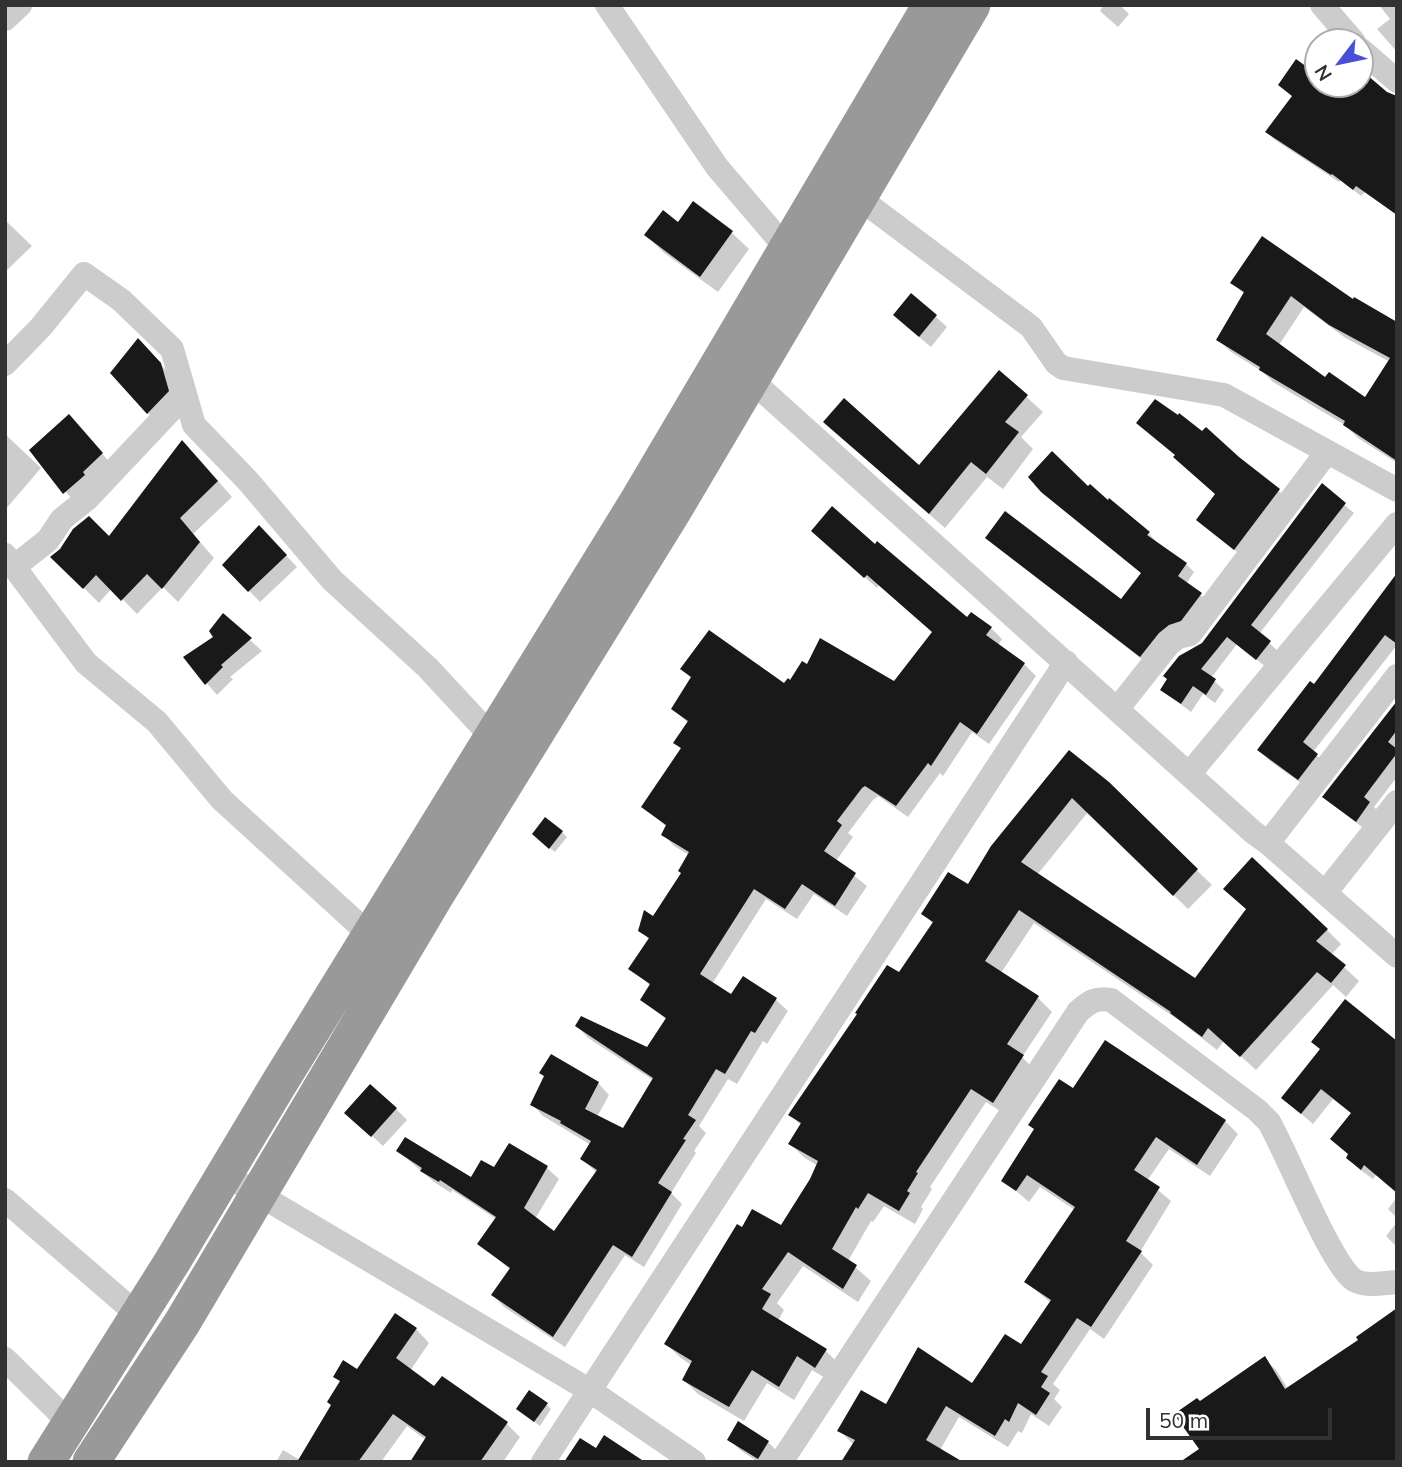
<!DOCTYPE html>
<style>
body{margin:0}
#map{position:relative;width:1402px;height:1467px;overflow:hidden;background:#fff;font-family:Mulish,sans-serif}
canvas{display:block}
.frame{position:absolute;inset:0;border:7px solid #323232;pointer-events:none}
.north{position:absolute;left:1304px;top:28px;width:70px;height:70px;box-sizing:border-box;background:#fff;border:2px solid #adadad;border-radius:50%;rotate:238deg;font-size:19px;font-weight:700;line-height:28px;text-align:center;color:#323232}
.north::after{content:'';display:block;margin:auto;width:24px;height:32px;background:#4a50d4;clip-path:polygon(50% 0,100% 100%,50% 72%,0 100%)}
.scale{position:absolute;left:1146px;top:1408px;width:186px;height:32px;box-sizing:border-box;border:4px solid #323232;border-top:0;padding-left:9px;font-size:21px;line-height:24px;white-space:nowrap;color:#323232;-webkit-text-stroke:5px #fff;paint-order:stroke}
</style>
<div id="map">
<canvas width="1402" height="1467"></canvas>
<div class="frame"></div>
<div class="north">N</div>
<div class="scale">50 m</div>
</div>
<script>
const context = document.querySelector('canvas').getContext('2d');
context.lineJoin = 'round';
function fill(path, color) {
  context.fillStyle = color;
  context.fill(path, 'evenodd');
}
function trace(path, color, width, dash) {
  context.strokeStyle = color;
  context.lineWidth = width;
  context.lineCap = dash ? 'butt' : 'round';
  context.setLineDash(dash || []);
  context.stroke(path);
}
fill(new Path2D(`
 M 1104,5 L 1120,5 L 1129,14 L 1118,27 L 1100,11 Z
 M 1379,5 L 1397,5 L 1397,52 L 1377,29 L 1390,19 Z
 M 1360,71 L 1386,94 L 1397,97 L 1397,215 L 1365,192 L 1361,196 L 1341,180 L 1339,182 L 1275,140 L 1267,132 L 1293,97 L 1280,85 L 1316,75 L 1318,72 L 1318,84 L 1360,84 Z
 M 694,204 L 732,233 L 749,249 L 718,292 L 663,252 L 646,235 L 678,224 Z
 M 5,220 L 32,246 L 5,272 Z
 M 1233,283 L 1353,301 L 1397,324 L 1397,463 L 1358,438 L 1345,425 L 1273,382 L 1263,372 L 1231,352 L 1219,340 L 1245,295 ZM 1304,307 L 1344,337 L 1390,362 L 1365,399 L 1326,380 L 1279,345 Z
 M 912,295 L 947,327 L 931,347 L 906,326 Z
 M 149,351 L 171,376 L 179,402 L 159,424 L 148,413 Z
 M 1000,373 L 1043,412 L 1021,437 L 1033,449 L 1003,489 L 987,477 L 945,528 L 841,437 L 919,468 Z
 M 79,427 L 112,465 L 76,504 L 31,450 Z
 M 1206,429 L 1287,498 L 1243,557 L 1198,520 L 1217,494 L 1177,455 Z
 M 5,434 L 41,468 L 5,510 Z
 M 197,457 L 232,497 L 193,534 L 214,558 L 178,602 L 163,587 L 137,614 L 112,588 L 99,603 L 53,557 L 109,538 Z
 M 1322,486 L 1354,513 L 1259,634 L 1278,651 L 1266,667 L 1237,644 L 1211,678 L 1224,690 L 1215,703 L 1203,694 L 1191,712 L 1162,690 L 1203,644 Z
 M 1088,488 L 1148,533 L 1156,541 L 1155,543 L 1186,564 L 1194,572 L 1186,584 L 1209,602 L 1148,664 L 987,538 L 1121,601 L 1143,574 Z
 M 259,527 L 297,567 L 260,602 L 224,565 Z
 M 825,542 L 875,547 L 967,620 L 991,628 L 1002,639 L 998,646 L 1024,664 L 1036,676 L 989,744 L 972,732 L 943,776 L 940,773 L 908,817 L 878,796 L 873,800 L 848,833 L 853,837 L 836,861 L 867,886 L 847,916 L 814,894 L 797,919 L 766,899 L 712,984 L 732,997 L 743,979 L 776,1000 L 788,1011 L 767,1044 L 763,1041 L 737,1084 L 728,1079 L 699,1126 L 706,1133 L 694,1151 L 696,1153 L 671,1193 L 682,1204 L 644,1267 L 625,1255 L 565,1347 L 504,1307 L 493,1295 L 511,1270 L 479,1244 L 496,1219 L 452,1190 L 451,1193 L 434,1182 L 398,1151 L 472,1180 L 495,1170 L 509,1145 L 547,1168 L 559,1179 L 535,1219 L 554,1234 L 597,1173 L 582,1159 L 591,1145 L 543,1116 L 532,1104 L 598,1083 L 609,1095 L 597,1117 L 623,1131 L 653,1080 L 588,1038 L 577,1026 L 648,1049 L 667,1020 L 642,1000 L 651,986 L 631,969 L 650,940 L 640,930 L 654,918 L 683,873 L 689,855 L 674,846 L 663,834 L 667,827 L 643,807 L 682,750 L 675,742 L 688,723 L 673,709 L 692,679 L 683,669 L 785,686 L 895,684 L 934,633 L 879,585 L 877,588 Z
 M 1397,577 L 1397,645 L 1313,752 L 1327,765 L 1309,789 L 1270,761 L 1259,750 L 1314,686 Z
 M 223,615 L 262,651 L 230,677 L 233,679 L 217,695 L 185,658 L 216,637 Z
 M 1397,704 L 1397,777 L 1374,807 L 1380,813 L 1367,831 L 1324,797 Z
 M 1069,752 L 1108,784 L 1212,885 L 1188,909 L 1088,812 L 1037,875 L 1196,981 L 1327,930 L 1341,944 L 1331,955 L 1359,981 L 1346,997 L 1333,985 L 1256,1070 L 1224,1041 L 1217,1050 L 1180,1021 L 1034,923 L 1001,973 L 1038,998 L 1052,1012 L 1022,1057 L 1037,1072 L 1008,1116 L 986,1102 L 930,1187 L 932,1189 L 921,1207 L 923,1209 L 915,1224 L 884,1206 L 873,1222 L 871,1221 L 848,1261 L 871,1281 L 858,1302 L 803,1266 L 777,1303 L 784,1310 L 778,1321 L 826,1351 L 840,1365 L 830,1381 L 812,1370 L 794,1400 L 767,1383 L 744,1421 L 698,1394 L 684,1380 L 691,1365 L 681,1358 L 666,1344 L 743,1230 L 782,1228 L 818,1166 L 805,1158 L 790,1144 L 801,1125 L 790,1114 L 899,975 L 933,924 L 923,913 L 968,887 Z
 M 562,832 L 567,837 L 555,852 L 539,839 Z
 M 1345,1002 L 1376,1175 L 1373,1179 L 1359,1169 L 1348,1158 L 1350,1155 L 1332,1139 L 1352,1114 L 1333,1099 L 1313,1124 L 1283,1098 L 1321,1050 Z
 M 1106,1042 L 1225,1121 L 1238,1134 L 1210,1176 L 1169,1149 L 1147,1181 L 1171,1201 L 1140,1252 L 1153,1265 L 1104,1339 L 1090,1329 L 1053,1384 L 1060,1390 L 1054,1399 L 1062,1407 L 1049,1426 L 1031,1414 L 1022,1433 L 1018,1431 L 1008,1447 L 959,1417 L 940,1450 L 852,1443 L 840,1431 L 886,1407 L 972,1386 L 1021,1347 L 1051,1303 L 1026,1282 L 1075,1210 L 1040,1187 L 1029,1202 L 1003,1180 L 1073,1090 Z
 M 396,1109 L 407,1120 L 383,1146 L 358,1123 Z
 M 1397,1197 L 1397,1218 L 1388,1209 Z
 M 1397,1222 L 1397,1247 L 1386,1236 Z
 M 416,1329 L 429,1343 L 410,1371 L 435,1389 L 507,1424 L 520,1437 L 503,1462 L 412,1462 L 426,1440 L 407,1426 L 381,1462 L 276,1462 L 283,1450 L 300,1460 L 332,1405 L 341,1382 L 335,1376 L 358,1372 Z
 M 1264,1358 L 1277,1371 L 1288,1389 L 1202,1450 L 1200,1403 Z
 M 546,1404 L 551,1409 L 540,1426 L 523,1413 Z
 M 729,1439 L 768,1442 L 779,1453 L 774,1462 L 758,1462 L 740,1450 Z`), '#0003');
fill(new Path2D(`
 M 1296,59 L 1318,75 L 1318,84 L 1360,84 L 1360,69 L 1387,92 L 1397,96 L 1397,215 L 1356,186 L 1353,190 L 1332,174 L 1331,175 L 1265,132 L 1292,96 L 1278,85 Z
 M 693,201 L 733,231 L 700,277 L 644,235 L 663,210 L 678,222 Z
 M 1262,236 L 1353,299 L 1354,297 L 1397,322 L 1397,461 L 1343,425 L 1345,421 L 1259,370 L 1260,367 L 1216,340 L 1244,292 L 1230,283 ZM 1291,296 L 1329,325 L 1390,358 L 1365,397 L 1329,372 L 1325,377 L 1266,334 Z
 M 911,293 L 937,315 L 919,337 L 893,315 Z
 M 138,338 L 161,363 L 169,391 L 147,414 L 110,373 Z
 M 999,370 L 1028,395 L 1005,422 L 1019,432 L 986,474 L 971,462 L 929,514 L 823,422 L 844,398 L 919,465 Z
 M 1155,399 L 1178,415 L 1179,413 L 1202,431 L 1206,427 L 1239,457 L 1280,489 L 1234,550 L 1196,520 L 1215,494 L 1173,457 L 1175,455 L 1136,423 Z
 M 69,414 L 103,453 L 83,472 L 85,475 L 63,494 L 29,450 Z
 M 182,440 L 218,481 L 180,518 L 200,542 L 162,589 L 147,574 L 121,601 L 96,575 L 83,589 L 50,557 L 60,549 L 73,529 L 89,516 L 109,536 Z
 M 1052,451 L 1088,486 L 1090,484 L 1108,500 L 1109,498 L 1150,532 L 1147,535 L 1187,563 L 1178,576 L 1202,593 L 1181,621 L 1169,625 L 1159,633 L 1140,657 L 985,538 L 1005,511 L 1121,599 L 1141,573 L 1041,492 L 1028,477 Z
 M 1322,483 L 1346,503 L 1251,625 L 1271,641 L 1256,660 L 1227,637 L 1201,669 L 1216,679 L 1206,695 L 1193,686 L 1181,704 L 1160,690 L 1167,679 L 1163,676 L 1179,656 L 1202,643 Z
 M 832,506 L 875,544 L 877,541 L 967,617 L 971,612 L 992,627 L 986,635 L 1025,663 L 977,734 L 960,722 L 931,766 L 928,763 L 896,806 L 865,786 L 862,788 L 837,821 L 842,825 L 824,851 L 856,873 L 835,906 L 802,884 L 785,909 L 754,889 L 700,974 L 731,994 L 743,976 L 777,998 L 755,1033 L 751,1031 L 725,1074 L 716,1069 L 688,1115 L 696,1120 L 683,1139 L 686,1140 L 658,1183 L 672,1192 L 632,1257 L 613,1245 L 553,1337 L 491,1295 L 510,1268 L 477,1244 L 496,1217 L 440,1180 L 439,1182 L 420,1171 L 422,1168 L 396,1151 L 405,1137 L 471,1177 L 481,1160 L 494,1167 L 509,1143 L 548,1166 L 524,1208 L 554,1231 L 597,1170 L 580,1159 L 591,1141 L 560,1123 L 561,1121 L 530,1105 L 544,1076 L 539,1073 L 551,1054 L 599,1082 L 585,1109 L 623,1128 L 653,1078 L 575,1026 L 581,1016 L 647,1047 L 666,1018 L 640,1000 L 650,984 L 628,969 L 649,938 L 638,931 L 644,910 L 653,916 L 681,873 L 678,871 L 689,852 L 661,835 L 666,825 L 641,807 L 681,748 L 673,743 L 688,721 L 671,709 L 691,677 L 680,669 L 709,630 L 784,683 L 788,678 L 790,680 L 802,661 L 807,664 L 820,638 L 894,681 L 932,632 L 867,575 L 864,578 L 811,531 Z
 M 259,525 L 287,555 L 248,592 L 222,565 Z
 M 1397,573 L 1397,644 L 1385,635 L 1303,742 L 1318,754 L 1298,780 L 1257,750 L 1310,681 L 1314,684 Z
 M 223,613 L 252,638 L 221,665 L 223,667 L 205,685 L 183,657 L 213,637 L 209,631 Z
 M 1397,701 L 1397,730 L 1388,742 L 1397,749 L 1397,753 L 1364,797 L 1370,802 L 1356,822 L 1322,797 Z
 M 1069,750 L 1109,782 L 1198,869 L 1173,896 L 1072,798 L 1021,862 L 1195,978 L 1246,909 L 1223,889 L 1252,857 L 1328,929 L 1316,941 L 1346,965 L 1331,983 L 1317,972 L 1240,1057 L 1208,1028 L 1202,1037 L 1170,1013 L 1171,1012 L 1019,910 L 985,961 L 1039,996 L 1007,1044 L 1024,1055 L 993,1103 L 971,1089 L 916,1172 L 918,1173 L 907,1191 L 910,1193 L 899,1211 L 868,1193 L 858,1209 L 856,1207 L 832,1249 L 857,1265 L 843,1289 L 788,1252 L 762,1289 L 771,1294 L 762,1309 L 827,1349 L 815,1368 L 797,1356 L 779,1387 L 752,1370 L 729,1407 L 682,1380 L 692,1361 L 664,1344 L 737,1224 L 742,1227 L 752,1209 L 781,1225 L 810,1179 L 818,1161 L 788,1144 L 801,1123 L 788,1115 L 857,1014 L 855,1013 L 887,965 L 899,972 L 933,922 L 921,914 L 948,872 L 968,884 L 991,846 Z
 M 545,817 L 563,831 L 549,849 L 532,834 Z
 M 1345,999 L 1397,1041 L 1397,1193 L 1364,1165 L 1361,1170 L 1346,1158 L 1348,1154 L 1330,1139 L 1351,1113 L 1321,1089 L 1301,1114 L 1281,1098 L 1320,1049 L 1311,1042 Z
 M 1105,1040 L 1226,1120 L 1197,1165 L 1156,1137 L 1134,1170 L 1160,1187 L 1126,1241 L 1142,1251 L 1091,1327 L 1077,1318 L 1041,1372 L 1048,1376 L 1041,1387 L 1050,1393 L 1036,1415 L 1018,1403 L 1009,1422 L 1005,1419 L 995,1436 L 946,1406 L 926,1440 L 963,1462 L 841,1462 L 855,1440 L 837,1431 L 861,1390 L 886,1404 L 918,1347 L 972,1383 L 1005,1334 L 1021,1344 L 1051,1300 L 1024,1282 L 1075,1207 L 1027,1175 L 1016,1191 L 1001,1181 L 1034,1129 L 1028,1125 L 1059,1079 L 1073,1088 Z
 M 370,1084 L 397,1108 L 371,1137 L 344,1113 Z
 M 1397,1308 L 1397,1462 L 1180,1462 L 1199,1449 L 1174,1414 L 1197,1398 L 1200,1401 L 1265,1356 L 1285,1389 L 1358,1340 L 1356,1337 Z
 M 395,1313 L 417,1328 L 396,1358 L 434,1386 L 442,1376 L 508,1422 L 480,1462 L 410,1462 L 426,1437 L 393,1414 L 358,1462 L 297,1462 L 331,1405 L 327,1402 L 340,1381 L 333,1377 L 343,1360 L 357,1369 Z
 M 529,1390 L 548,1403 L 534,1422 L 516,1409 Z
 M 738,1421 L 769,1441 L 758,1459 L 727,1440 Z
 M 604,1435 L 645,1462 L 564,1462 L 580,1438 L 596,1448 Z`), '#191919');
trace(new Path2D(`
 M 607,5 L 717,167 L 787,249
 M 1322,5 L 1354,42
 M 5,19 L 20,5
 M 1360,49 L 1397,81
 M 859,198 L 1031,327 L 1056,363 L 1063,368 L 1224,395 L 1397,490
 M 5,364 L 41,327 L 84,274 L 121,300 L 172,349 L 194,425 L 248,481 L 332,580 L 428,668 L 492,737
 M 751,380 L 1253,832 L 1268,843 L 1397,956
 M 5,555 L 86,663 L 157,722 L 222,800 L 370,935
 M 14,567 L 48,540 L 62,519 L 87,499 L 185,395
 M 1118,708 L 1168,645 L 1178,637 L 1190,634 L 1327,452
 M 1190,773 L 1397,524
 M 1268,843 L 1397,676
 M 1325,893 L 1397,802
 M 224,1174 L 589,1390 L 694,1462
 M 5,1200 L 138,1315
 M 5,1359 L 71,1424
 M 543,1462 L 1066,662
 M 781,1462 L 1078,1012 C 1089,1002 1096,997 1111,1000 L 1257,1110 L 1269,1122 C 1287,1153 1331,1265 1354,1280 C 1365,1287 1384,1283 1397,1282`), '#ccc', 24);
trace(new Path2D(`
 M 46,1462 L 172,1262 L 278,1085 L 638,501 L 931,5
 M 91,1462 L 182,1323 L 437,893 L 673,511 L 972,5`), '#999', 37);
</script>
